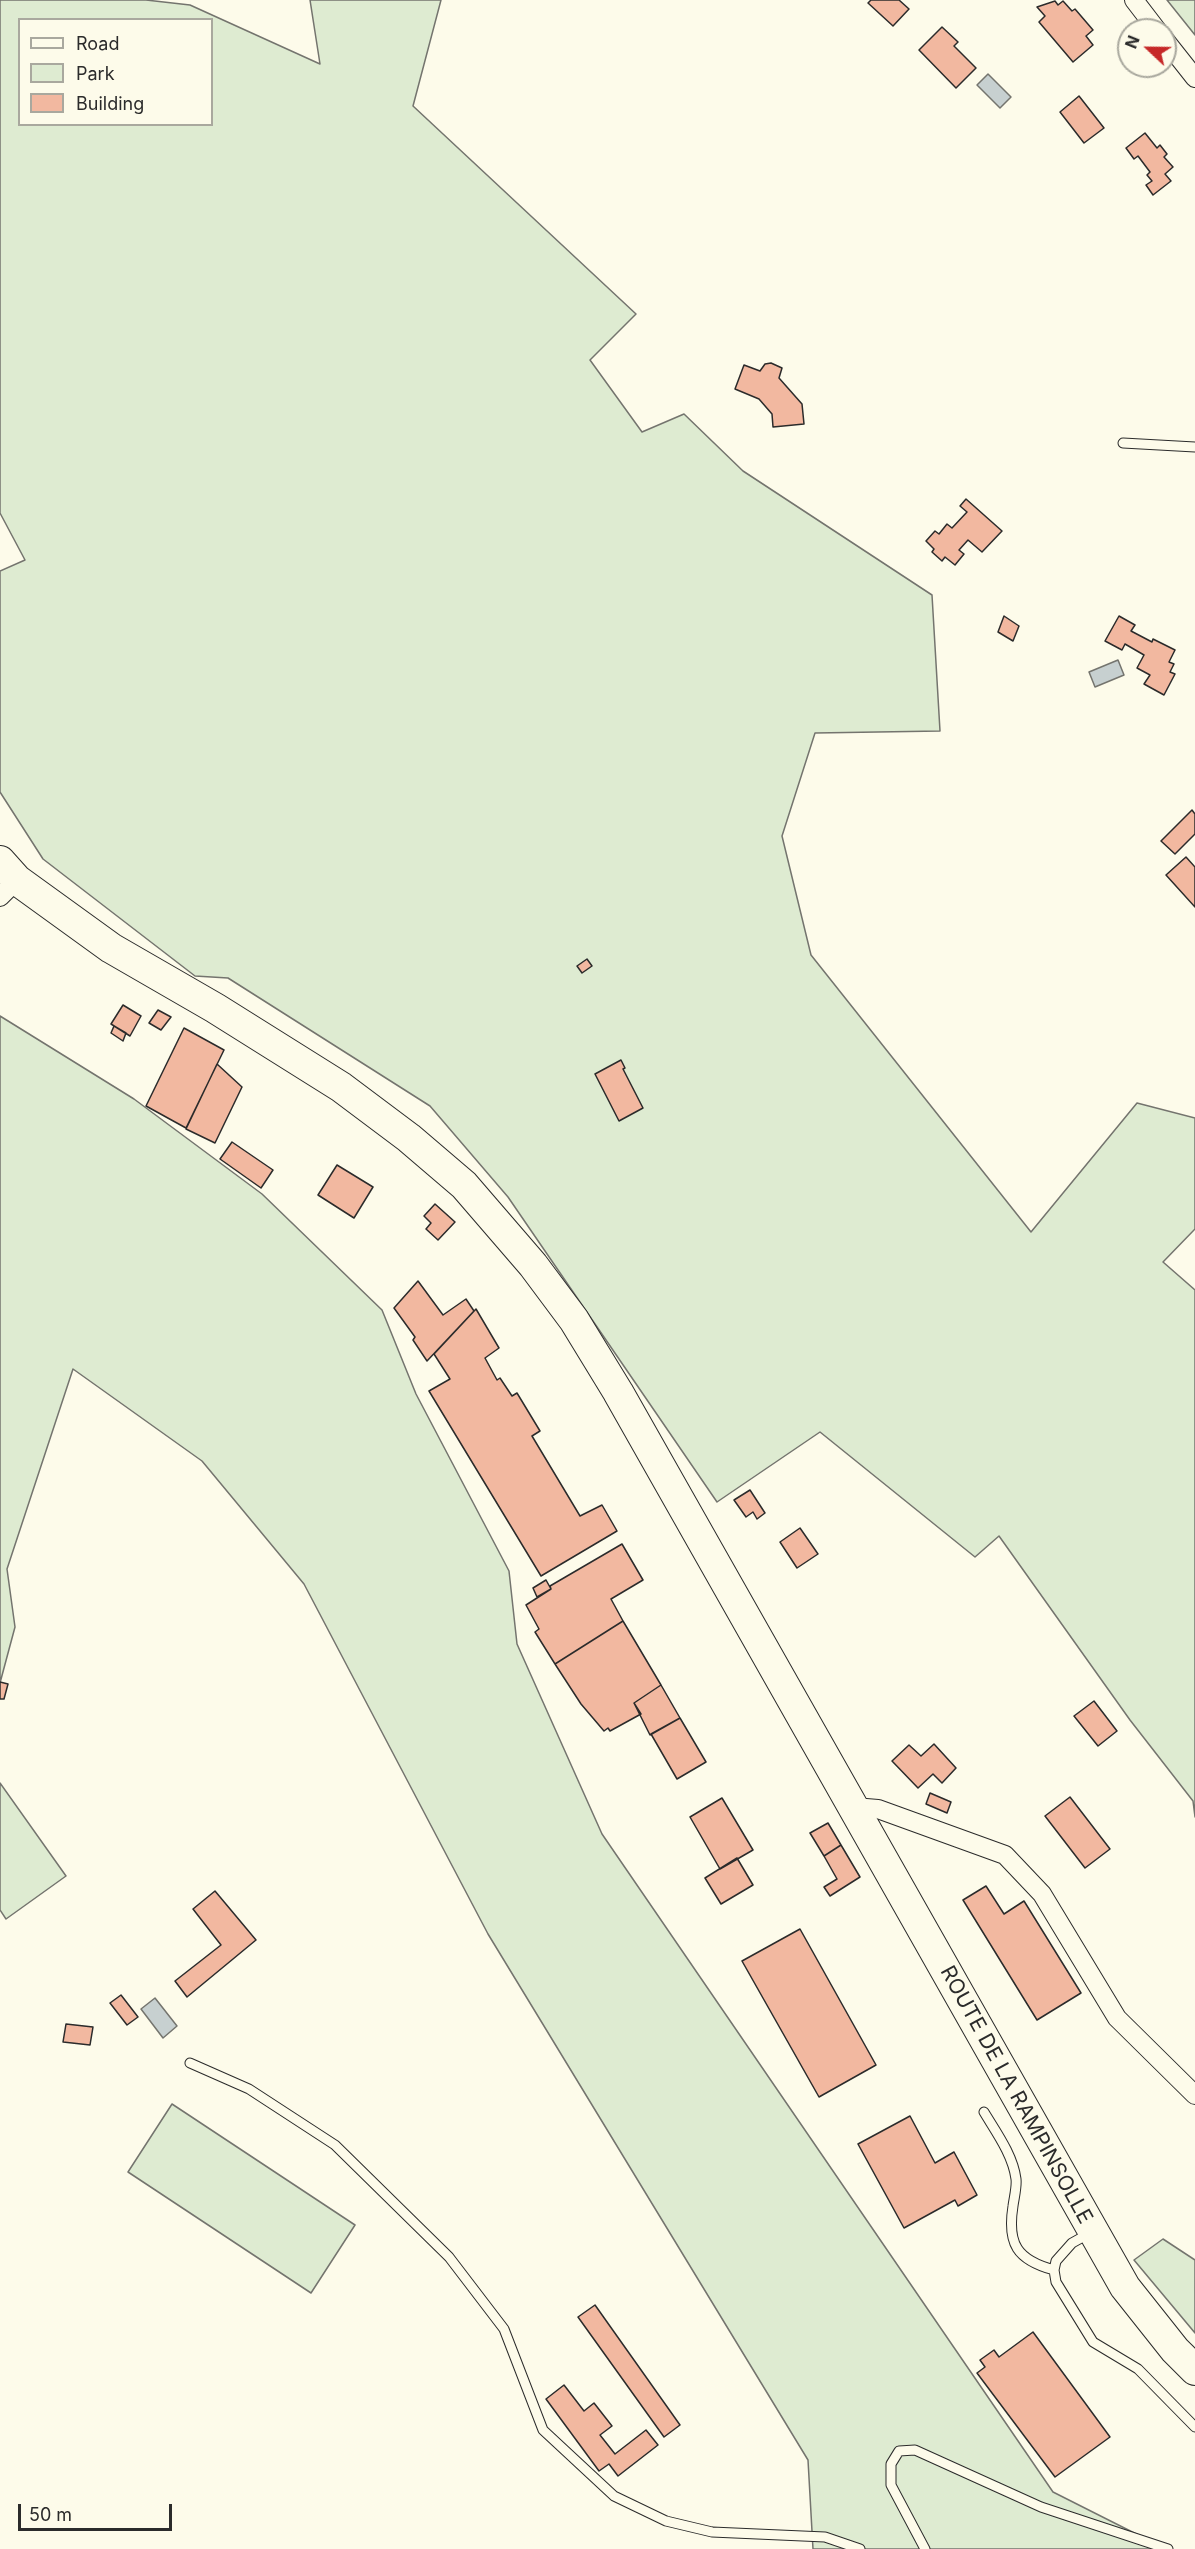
<!DOCTYPE html>
<style>
body{margin:0}
#map{position:relative;width:1195px;height:2549px;overflow:hidden;background:#fdfbea;font-family:Inter,sans-serif}
canvas{display:block}
.legend{position:absolute;left:18px;top:18px;width:195px;height:108px;box-sizing:border-box;background:#fdfbea;border:2px solid #a9a89e;margin:0;padding:8px 10px;list-style:none;font-size:18px;color:#2b2b2b}
.legend li{display:flex;align-items:center;gap:12px;height:30px}
.legend b{width:30px;border:2px solid #a9a89e}
.north{position:absolute;left:1117px;top:18px;width:60px;height:60px;box-sizing:border-box;background:#fdfbea;border:2px solid #a9a89e;border-radius:50%;rotate:292deg;font-size:16px;font-weight:700;line-height:24px;text-align:center;color:#2b2b2b}
.north::after{content:'';display:block;margin:auto;width:21px;height:27px;background:#c62828;clip-path:polygon(50% 0,100% 100%,50% 72%,0 100%)}
.scale{position:absolute;left:18px;top:2504px;width:154px;height:27px;box-sizing:border-box;border:3px solid #2b2b2b;border-top:0;padding-left:8px;font-size:18px;line-height:21px;white-space:nowrap;color:#2b2b2b;-webkit-text-stroke:4px #fdfbea;paint-order:stroke}
</style>
<div id="map">
<canvas width="1195" height="2549"></canvas>
<ul class="legend">
<li><b style="height:8px;background:#fdfbea"></b>Road</li>
<li><b style="height:16px;background:#deebd1"></b>Park</li>
<li><b style="height:16px;background:#f2b8a0"></b>Building</li>
</ul>
<div class="north">N</div>
<div class="scale">50 m</div>
</div>
<script>
const context = document.querySelector('canvas').getContext('2d');
context.lineJoin = 'round';
function fill(path, color) {
  context.fillStyle = color;
  context.fill(path, 'evenodd');
}
function trace(path, color, width, dash) {
  context.strokeStyle = color;
  context.lineWidth = width;
  context.lineCap = dash ? 'butt' : 'round';
  context.setLineDash(dash || []);
  context.stroke(path);
}
function label(font, color, halo, rows, align = 'center') {
  context.font = font + ' Inter,sans-serif';
  context.lineWidth = 4.5;
  context.setLineDash([]);
  context.textBaseline = 'middle';
  context.strokeStyle = halo;
  context.fillStyle = color;
  for (const [text, x, y, turn = 0] of rows) {
    context.save();
    context.translate(x, y);
    context.rotate((+turn || 0) * Math.PI / 180);
    context.textAlign = isNaN(turn) ? turn : align;
    if (halo) context.strokeText(text, 0, 0);
    context.fillText(text, 0, 0);
    context.restore();
  }
}
const green = new Path2D(`
 M 0,0 L 146,0 L 190,5 L 320,64 L 310,0 L 441,0 L 413,106 L 636,314 L 590,360 L 642,432 L 684,414 L 743,471 L 932,595 L 940,731 L 815,733 L 782,836 L 811,955 L 1031,1232 L 1137,1103 L 1195,1118 L 1195,1229 L 1163,1262 L 1195,1290 L 1195,1817 L 1193,1801 L 1130,1720 L 999,1536 L 975,1557 L 820,1432 L 717,1502 L 508,1197 L 430,1106 L 228,978 L 195,976 L 43,859 L 0,792 L 0,571 L 25,560 L 0,513 ZM 20,20 L 212,20 L 212,124 L 20,124 Z
 M 1167,0 L 1195,0 L 1195,35 Z
 M 0,1016 L 134,1099 L 262,1194 L 382,1310 L 416,1394 L 509,1571 L 517,1644 L 602,1834 L 1053,2492 L 1166,2549 L 813,2549 L 808,2460 L 488,1934 L 304,1584 L 202,1461 L 73,1369 L 7,1569 L 15,1627 L 0,1683 Z
 M 0,1783 L 66,1876 L 6,1919 L 0,1910 Z
 M 172,2104 L 355,2225 L 311,2293 L 128,2172 Z
 M 1163,2239 L 1195,2260 L 1195,2333 L 1134,2260 Z`);
fill(green, '#deebd1');
trace(green, '#74746e', 1.5);
const water = new Path2D(`
 M 988,74 L 1011,97 L 1000,108 L 977,85 Z
 M 1118,660 L 1124,675 L 1095,687 L 1089,672 Z
 M 155,1998 L 177,2026 L 163,2038 L 141,2009 Z`);
fill(water, '#c7d0d0');
trace(water, '#74746e', 1.5);
const building = new Path2D(`
 M 871,0 L 899,0 L 909,9 L 893,26 L 868,3 Z
 M 1055,1 L 1058,5 L 1063,1 L 1072,11 L 1075,9 L 1093,30 L 1086,36 L 1093,45 L 1073,62 L 1039,22 L 1045,16 L 1037,7 Z
 M 942,27 L 958,42 L 954,46 L 976,68 L 956,88 L 919,50 Z
 M 1079,96 L 1104,128 L 1084,143 L 1060,112 Z
 M 1145,133 L 1157,148 L 1160,145 L 1167,154 L 1164,157 L 1173,167 L 1165,174 L 1171,181 L 1153,195 L 1146,185 L 1152,181 L 1147,175 L 1150,172 L 1138,156 L 1134,159 L 1126,148 Z
 M 771,363 L 782,368 L 779,378 L 802,404 L 804,424 L 773,427 L 772,414 L 759,399 L 735,389 L 744,365 L 760,371 L 765,364 Z
 M 966,499 L 1002,531 L 982,552 L 968,540 L 959,550 L 964,554 L 955,565 L 945,557 L 942,561 L 932,552 L 934,549 L 926,541 L 935,531 L 939,534 L 947,524 L 952,528 L 967,512 L 960,506 Z
 M 1004,616 L 1019,626 L 1013,641 L 998,632 Z
 M 1119,616 L 1135,625 L 1131,631 L 1152,642 L 1153,639 L 1175,650 L 1169,662 L 1174,664 L 1170,672 L 1175,674 L 1164,695 L 1144,684 L 1150,675 L 1137,668 L 1144,655 L 1125,644 L 1122,650 L 1105,641 Z
 M 1192,810 L 1195,814 L 1195,834 L 1175,854 L 1161,841 Z
 M 1186,857 L 1195,867 L 1195,907 L 1166,875 Z
 M 587,959 L 592,966 L 582,973 L 577,966 Z
 M 123,1005 L 141,1016 L 130,1036 L 111,1024 Z
 M 158,1010 L 171,1017 L 161,1030 L 149,1023 Z
 M 114,1026 L 126,1033 L 123,1041 L 111,1033 Z
 M 184,1028 L 224,1050 L 186,1128 L 146,1106 Z
 M 621,1060 L 625,1068 L 623,1069 L 643,1108 L 619,1121 L 595,1074 Z
 M 217,1064 L 242,1087 L 215,1143 L 186,1129 Z
 M 232,1142 L 273,1170 L 261,1188 L 220,1159 Z
 M 337,1165 L 373,1187 L 354,1218 L 318,1195 Z
 M 435,1204 L 455,1222 L 438,1240 L 426,1229 L 431,1223 L 424,1216 Z
 M 418,1281 L 443,1315 L 466,1299 L 474,1311 L 427,1361 L 413,1340 L 415,1337 L 394,1308 Z
 M 476,1309 L 499,1348 L 485,1358 L 497,1380 L 500,1378 L 512,1396 L 517,1393 L 540,1431 L 532,1436 L 580,1516 L 602,1505 L 617,1531 L 541,1576 L 429,1391 L 450,1379 L 434,1354 Z
 M 750,1490 L 765,1513 L 757,1519 L 753,1512 L 746,1517 L 734,1500 Z
 M 800,1528 L 818,1554 L 797,1568 L 780,1542 Z
 M 622,1544 L 643,1580 L 611,1599 L 623,1621 L 555,1664 L 535,1632 L 539,1629 L 526,1605 L 551,1589 L 550,1586 Z
 M 546,1580 L 551,1589 L 537,1597 L 533,1588 Z
 M 623,1621 L 661,1685 L 634,1703 L 641,1714 L 610,1731 L 608,1728 L 604,1731 L 581,1704 L 555,1664 Z
 M 0,1682 L 8,1684 L 4,1699 L 0,1699 Z
 M 661,1685 L 680,1718 L 650,1735 L 634,1703 Z
 M 1094,1701 L 1117,1731 L 1098,1746 L 1074,1716 Z
 M 680,1718 L 706,1762 L 677,1779 L 651,1734 Z
 M 934,1744 L 956,1768 L 942,1783 L 933,1774 L 918,1788 L 892,1761 L 909,1745 L 921,1756 Z
 M 930,1793 L 951,1802 L 947,1813 L 926,1804 Z
 M 1070,1797 L 1110,1849 L 1085,1868 L 1045,1816 Z
 M 722,1798 L 753,1850 L 720,1869 L 690,1817 Z
 M 828,1823 L 841,1845 L 824,1856 L 810,1833 Z
 M 841,1845 L 860,1877 L 830,1896 L 824,1887 L 837,1879 L 824,1856 Z
 M 737,1858 L 753,1885 L 721,1904 L 705,1878 Z
 M 986,1886 L 1004,1914 L 1024,1901 L 1081,1993 L 1037,2020 L 963,1900 Z
 M 215,1891 L 256,1940 L 187,1997 L 175,1981 L 221,1945 L 193,1909 Z
 M 800,1929 L 876,2065 L 819,2097 L 742,1961 Z
 M 121,1995 L 138,2017 L 127,2025 L 110,2003 Z
 M 66,2024 L 93,2027 L 90,2045 L 63,2042 Z
 M 910,2116 L 935,2163 L 954,2152 L 977,2195 L 958,2206 L 955,2200 L 904,2228 L 858,2144 Z
 M 595,2305 L 680,2425 L 664,2437 L 578,2317 Z
 M 1033,2332 L 1110,2437 L 1055,2477 L 977,2373 L 985,2367 L 980,2360 L 994,2350 L 999,2357 Z
 M 564,2385 L 584,2411 L 594,2403 L 612,2426 L 600,2435 L 615,2454 L 646,2430 L 658,2445 L 618,2476 L 609,2464 L 599,2471 L 546,2399 Z`);
fill(building, '#f2b8a0');
trace(building, '#2b2b2b', 1.5);
const lane = new Path2D(`
 M 1123,443 L 1195,447
 M 190,2063 L 249,2089 L 335,2145 L 449,2257 L 504,2329 L 543,2430 L 614,2496 L 666,2521 L 712,2532 L 825,2537 L 860,2549
 M 984,2112 C 996,2132 1013,2155 1016,2179 C 1017,2187 1014,2198 1013,2206 C 1007,2244 1017,2260 1054,2270
 M 1090,2233 L 1072,2243 L 1056,2261 L 1054,2270 L 1056,2282 L 1093,2342 L 1138,2369 L 1195,2427
 M 925,2549 L 891,2485 L 891,2464 L 899,2451 L 915,2450 L 1041,2507 L 1168,2549`);
const street = new Path2D(`
 M 1134,0 L 1157,30
 M 1165,40 L 1195,78
 M 0,897 L 17,880
 M 854,1807 L 878,1809 L 1005,1855 L 1042,1894 L 1117,2018 L 1195,2095`);
const primary = new Path2D(`
 M 0,861 L 17,880 L 111,948 L 215,1008 L 341,1087 L 409,1138 L 464,1185 L 533,1265 L 574,1320 L 618,1392 L 1125,2287 L 1175,2350 L 1195,2370`);
trace(lane, '#2b2b2b', 11);
trace(street, '#2b2b2b', 20);
trace(primary, '#2b2b2b', 32);
trace(lane, '#fdfbea', 9);
trace(street, '#fdfbea', 18);
trace(primary, '#fdfbea', 30);
label('21px', '#2b2b2b', '#fdfbea', [
 ["ROUTE DE LA RAMPINSOLLE",1016,2095,61]
]);
</script>
